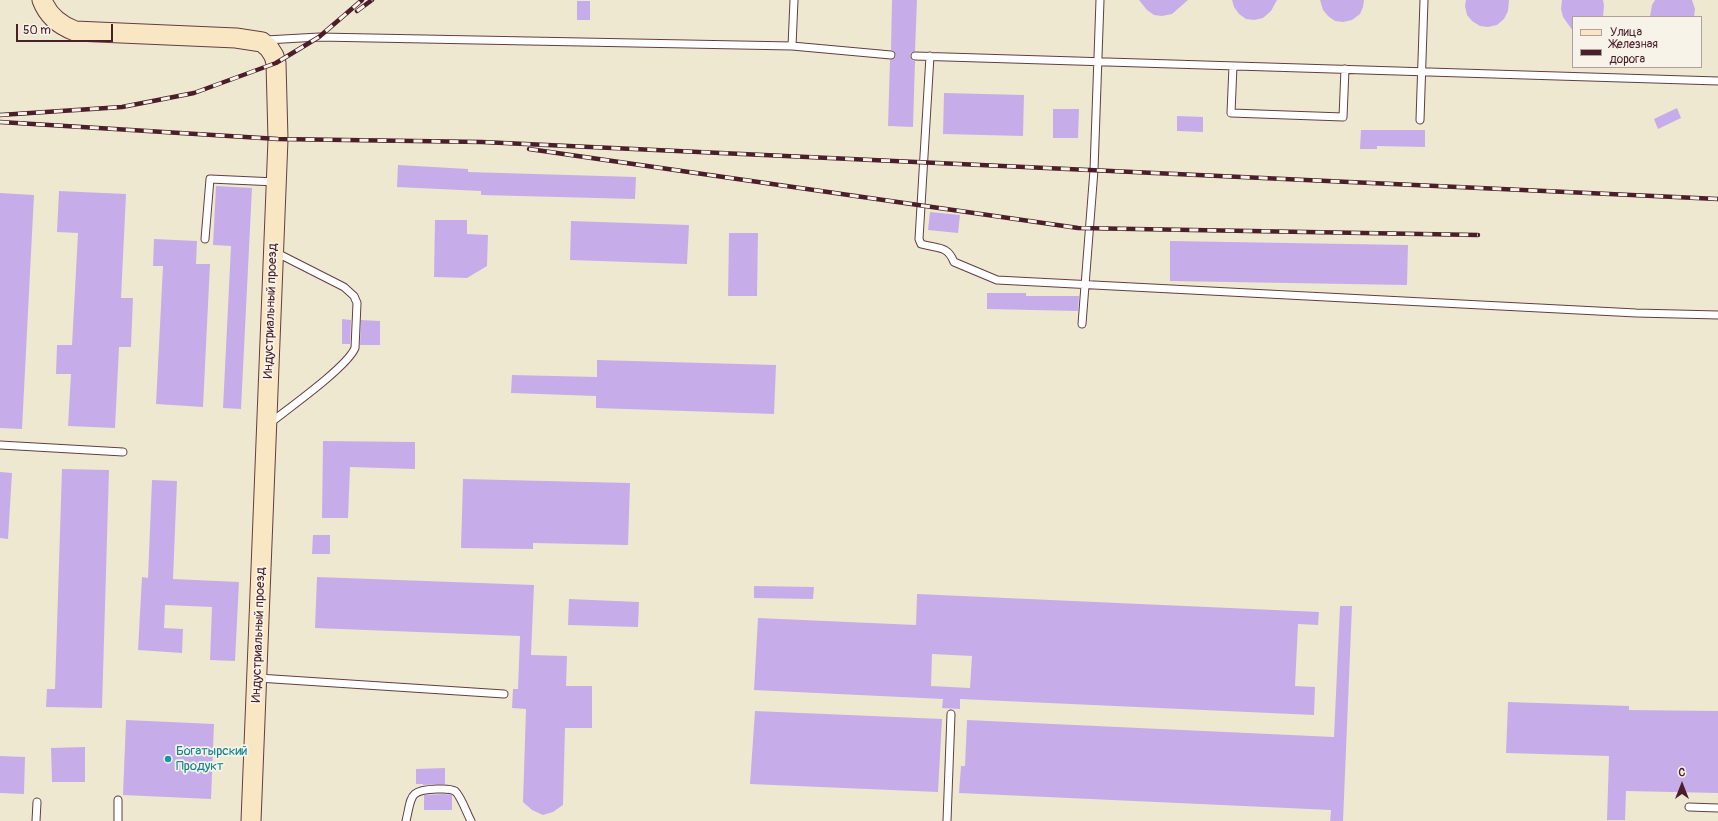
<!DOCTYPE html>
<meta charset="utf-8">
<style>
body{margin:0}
#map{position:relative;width:1718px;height:821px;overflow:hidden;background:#efe8d0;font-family:Pangolin,sans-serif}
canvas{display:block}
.legend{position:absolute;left:1572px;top:16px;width:130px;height:52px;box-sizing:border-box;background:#f7f3e8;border:1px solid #b29e9c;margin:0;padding:5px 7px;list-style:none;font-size:12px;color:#4a1f2b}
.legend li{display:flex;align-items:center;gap:8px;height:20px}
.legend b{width:20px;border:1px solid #b29e9c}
.north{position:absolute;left:1662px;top:765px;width:40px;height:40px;-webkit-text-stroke:3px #f7f3e8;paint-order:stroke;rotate:0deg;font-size:11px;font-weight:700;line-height:16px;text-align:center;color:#4a1f2b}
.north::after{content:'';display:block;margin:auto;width:14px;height:18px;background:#4a1f2b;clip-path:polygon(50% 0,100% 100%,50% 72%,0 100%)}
.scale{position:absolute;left:16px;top:24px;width:97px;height:18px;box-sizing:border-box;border:2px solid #4a1f2b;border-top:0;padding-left:5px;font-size:12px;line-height:14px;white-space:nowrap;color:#4a1f2b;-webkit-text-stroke:3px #f7f3e8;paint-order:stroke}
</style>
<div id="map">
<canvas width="1718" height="821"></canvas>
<ul class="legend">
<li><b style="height:5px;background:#f9e7c3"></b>Улица</li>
<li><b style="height:5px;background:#4a1f2b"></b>Железная дорога</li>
</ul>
<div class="north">С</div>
<div class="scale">50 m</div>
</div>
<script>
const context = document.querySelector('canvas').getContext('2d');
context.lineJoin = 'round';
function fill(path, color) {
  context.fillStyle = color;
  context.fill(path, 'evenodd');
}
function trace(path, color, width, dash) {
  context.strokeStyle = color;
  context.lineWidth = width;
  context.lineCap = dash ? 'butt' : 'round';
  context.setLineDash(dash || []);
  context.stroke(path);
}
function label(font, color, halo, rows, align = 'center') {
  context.font = font + ' Pangolin,sans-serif';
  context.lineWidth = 3.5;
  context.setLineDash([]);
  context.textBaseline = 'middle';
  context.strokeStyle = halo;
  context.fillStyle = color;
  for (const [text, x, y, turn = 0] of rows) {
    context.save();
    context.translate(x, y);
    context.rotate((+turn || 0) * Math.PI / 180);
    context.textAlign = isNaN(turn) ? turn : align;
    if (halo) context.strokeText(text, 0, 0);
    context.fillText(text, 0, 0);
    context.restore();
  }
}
fill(new Path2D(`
 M 892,0 L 917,0 L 915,51 L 911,53 L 910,56 L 912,60 L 915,61 L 913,127 L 888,126 L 890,60 L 895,58 L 896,55 L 894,51 L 891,50 Z
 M 1139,0 L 1188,0 L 1172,14 L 1162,16 L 1154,15 L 1147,10 Z
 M 1232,0 L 1277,0 L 1271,11 L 1263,18 L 1254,20 L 1246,19 L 1239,14 L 1234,7 Z
 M 1320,0 L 1364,0 L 1363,7 L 1360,14 L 1352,20 L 1343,22 L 1335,21 L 1328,16 L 1323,10 Z
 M 1466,0 L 1509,0 L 1508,11 L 1504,19 L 1497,25 L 1488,27 L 1480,26 L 1472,21 L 1467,15 L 1465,6 Z
 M 1562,0 L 1603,0 L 1604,5 L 1603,17 L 1573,17 L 1573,31 L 1563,17 L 1561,9 Z
 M 1655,0 L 1692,0 L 1695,9 L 1694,17 L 1650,17 L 1652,5 Z
 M 577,1 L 590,1 L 590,20 L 577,20 Z
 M 944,93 L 1024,95 L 1023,136 L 943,134 Z
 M 1677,108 L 1681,118 L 1658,129 L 1654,119 Z
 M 1053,109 L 1079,109 L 1078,138 L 1053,138 Z
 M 1177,116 L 1203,117 L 1203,132 L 1177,131 Z
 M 1361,130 L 1425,130 L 1425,147 L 1377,146 L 1377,149 L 1360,149 Z
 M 398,165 L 468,169 L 468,172 L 636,177 L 635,199 L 481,195 L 481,191 L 397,187 Z
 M 216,186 L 252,188 L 241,409 L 223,408 L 231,246 L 213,245 Z
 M 59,191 L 126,194 L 121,298 L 133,298 L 131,347 L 119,347 L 115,428 L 68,426 L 71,374 L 56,374 L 57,345 L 72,345 L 78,233 L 57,232 Z
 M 0,193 L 34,195 L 22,429 L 0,428 Z
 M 930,212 L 960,215 L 958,233 L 928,230 Z
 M 435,220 L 467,220 L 467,234 L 488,235 L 487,266 L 467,278 L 434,277 Z
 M 571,221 L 689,225 L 687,264 L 570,260 Z
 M 729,233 L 758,233 L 757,296 L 728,296 Z
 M 154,239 L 197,241 L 196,264 L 210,264 L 203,407 L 156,404 L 163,266 L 153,266 Z
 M 1170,241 L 1408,245 L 1407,285 L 1170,281 Z
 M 987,293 L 1026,293 L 1026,296 L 1079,296 L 1078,311 L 987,309 Z
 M 342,319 L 351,320 L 350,344 L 342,344 Z
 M 361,320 L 380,321 L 380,345 L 360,345 Z
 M 597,360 L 776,365 L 774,414 L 596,408 L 596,396 L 511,393 L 512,375 L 597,377 Z
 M 323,441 L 415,442 L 415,469 L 350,467 L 348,518 L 322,518 Z
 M 62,469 L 109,470 L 102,708 L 46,707 L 47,689 L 55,689 Z
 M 0,472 L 12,473 L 8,539 L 0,538 Z
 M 463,479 L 630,483 L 628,545 L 533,543 L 533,549 L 461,548 Z
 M 152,480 L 177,481 L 173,579 L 239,582 L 235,661 L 210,660 L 212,607 L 165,605 L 164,628 L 183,629 L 182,653 L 138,650 L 142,577 L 148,578 Z
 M 313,535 L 330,535 L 330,554 L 312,554 Z
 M 317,577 L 534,585 L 531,655 L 567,656 L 566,686 L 592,686 L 592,728 L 565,728 L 563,805 L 553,812 L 543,815 L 532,810 L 523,802 L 526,709 L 512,708 L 513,689 L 518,689 L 520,636 L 315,628 Z
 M 754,586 L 814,587 L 813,599 L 754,598 Z
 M 917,594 L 1319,612 L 1318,625 L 1298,624 L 1295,686 L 1315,687 L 1314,715 L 960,699 L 960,709 L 942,708 L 943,699 L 754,690 L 758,618 L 916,625 ZM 932,654 L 972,656 L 970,688 L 931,686 Z
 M 569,599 L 639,602 L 638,627 L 568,625 Z
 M 1340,606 L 1352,606 L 1343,821 L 1330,821 L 1331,810 L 959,793 L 961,766 L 965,766 L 967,720 L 1334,737 Z
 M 1508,702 L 1629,706 L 1629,710 L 1718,711 L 1718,793 L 1626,791 L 1625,820 L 1607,820 L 1609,756 L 1506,753 Z
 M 755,711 L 942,719 L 938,792 L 750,784 Z
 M 126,720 L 214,724 L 211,799 L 123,795 Z
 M 85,747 L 85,782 L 52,782 L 51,748 Z
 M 0,756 L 25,757 L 24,794 L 0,793 Z
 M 445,768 L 445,784 L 423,785 L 423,784 L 416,784 L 416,769 Z
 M 444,794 L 452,795 L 452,810 L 424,810 L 424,795 Z`), '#c6adea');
const lane = new Path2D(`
 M 266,40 L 319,37 L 792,46 L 891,55
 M 792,46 L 794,0
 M 915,56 L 1718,81
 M 930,56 L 919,239 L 921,244 C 938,249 947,245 954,262 L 997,280 L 1636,313 L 1718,315
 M 1233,66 L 1231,113 L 1343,117 L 1345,69
 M 1420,120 L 1424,0
 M 205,239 L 210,179 L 276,182
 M 1082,324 L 1094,170 L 1100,0
 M 270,423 C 289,408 347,367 355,348 L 357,303 L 354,296 L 344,287 L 275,252
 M 0,445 L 123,452
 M 258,678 L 504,694
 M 1689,807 L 1718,808
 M 36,821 L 37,802
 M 118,821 L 118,800
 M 406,821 C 412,796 408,790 437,789 C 443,789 449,788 455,791 C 461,796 467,814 471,821
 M 947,821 L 951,714`);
const secondary = new Path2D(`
 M 42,0 C 48,16 59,25 75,31 L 236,38 L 262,42 L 269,48 L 274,56 L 276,63 L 278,139 L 251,821`);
trace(lane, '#633d44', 9);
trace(secondary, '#633d44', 21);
trace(lane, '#fff', 7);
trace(secondary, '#f9e7c3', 19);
const rail = new Path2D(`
 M 357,11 L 372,0
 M 0,115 L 122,107 L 194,93 L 276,63 L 319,37 L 362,0
 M 0,122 L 278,139 L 482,142 L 1718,199
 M 529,149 L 1078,228 L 1478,235`);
trace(rail, '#4a1f2b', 4.5);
trace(rail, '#f7f3e8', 3, [9]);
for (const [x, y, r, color] of [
 [168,759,4,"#0f9aa8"]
]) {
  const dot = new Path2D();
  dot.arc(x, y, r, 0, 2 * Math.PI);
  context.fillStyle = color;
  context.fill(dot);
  trace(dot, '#f7f3e8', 1.5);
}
label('13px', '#4a1f2b', '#f7f3e8', [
 ["Индустриальный проезд",271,311,-88],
 ["Индустриальный проезд",259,635,-88]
]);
label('13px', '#0d838f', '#f7f3e8', [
 ["Богатырский",176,752],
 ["Продукт",176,767]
], 'left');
</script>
